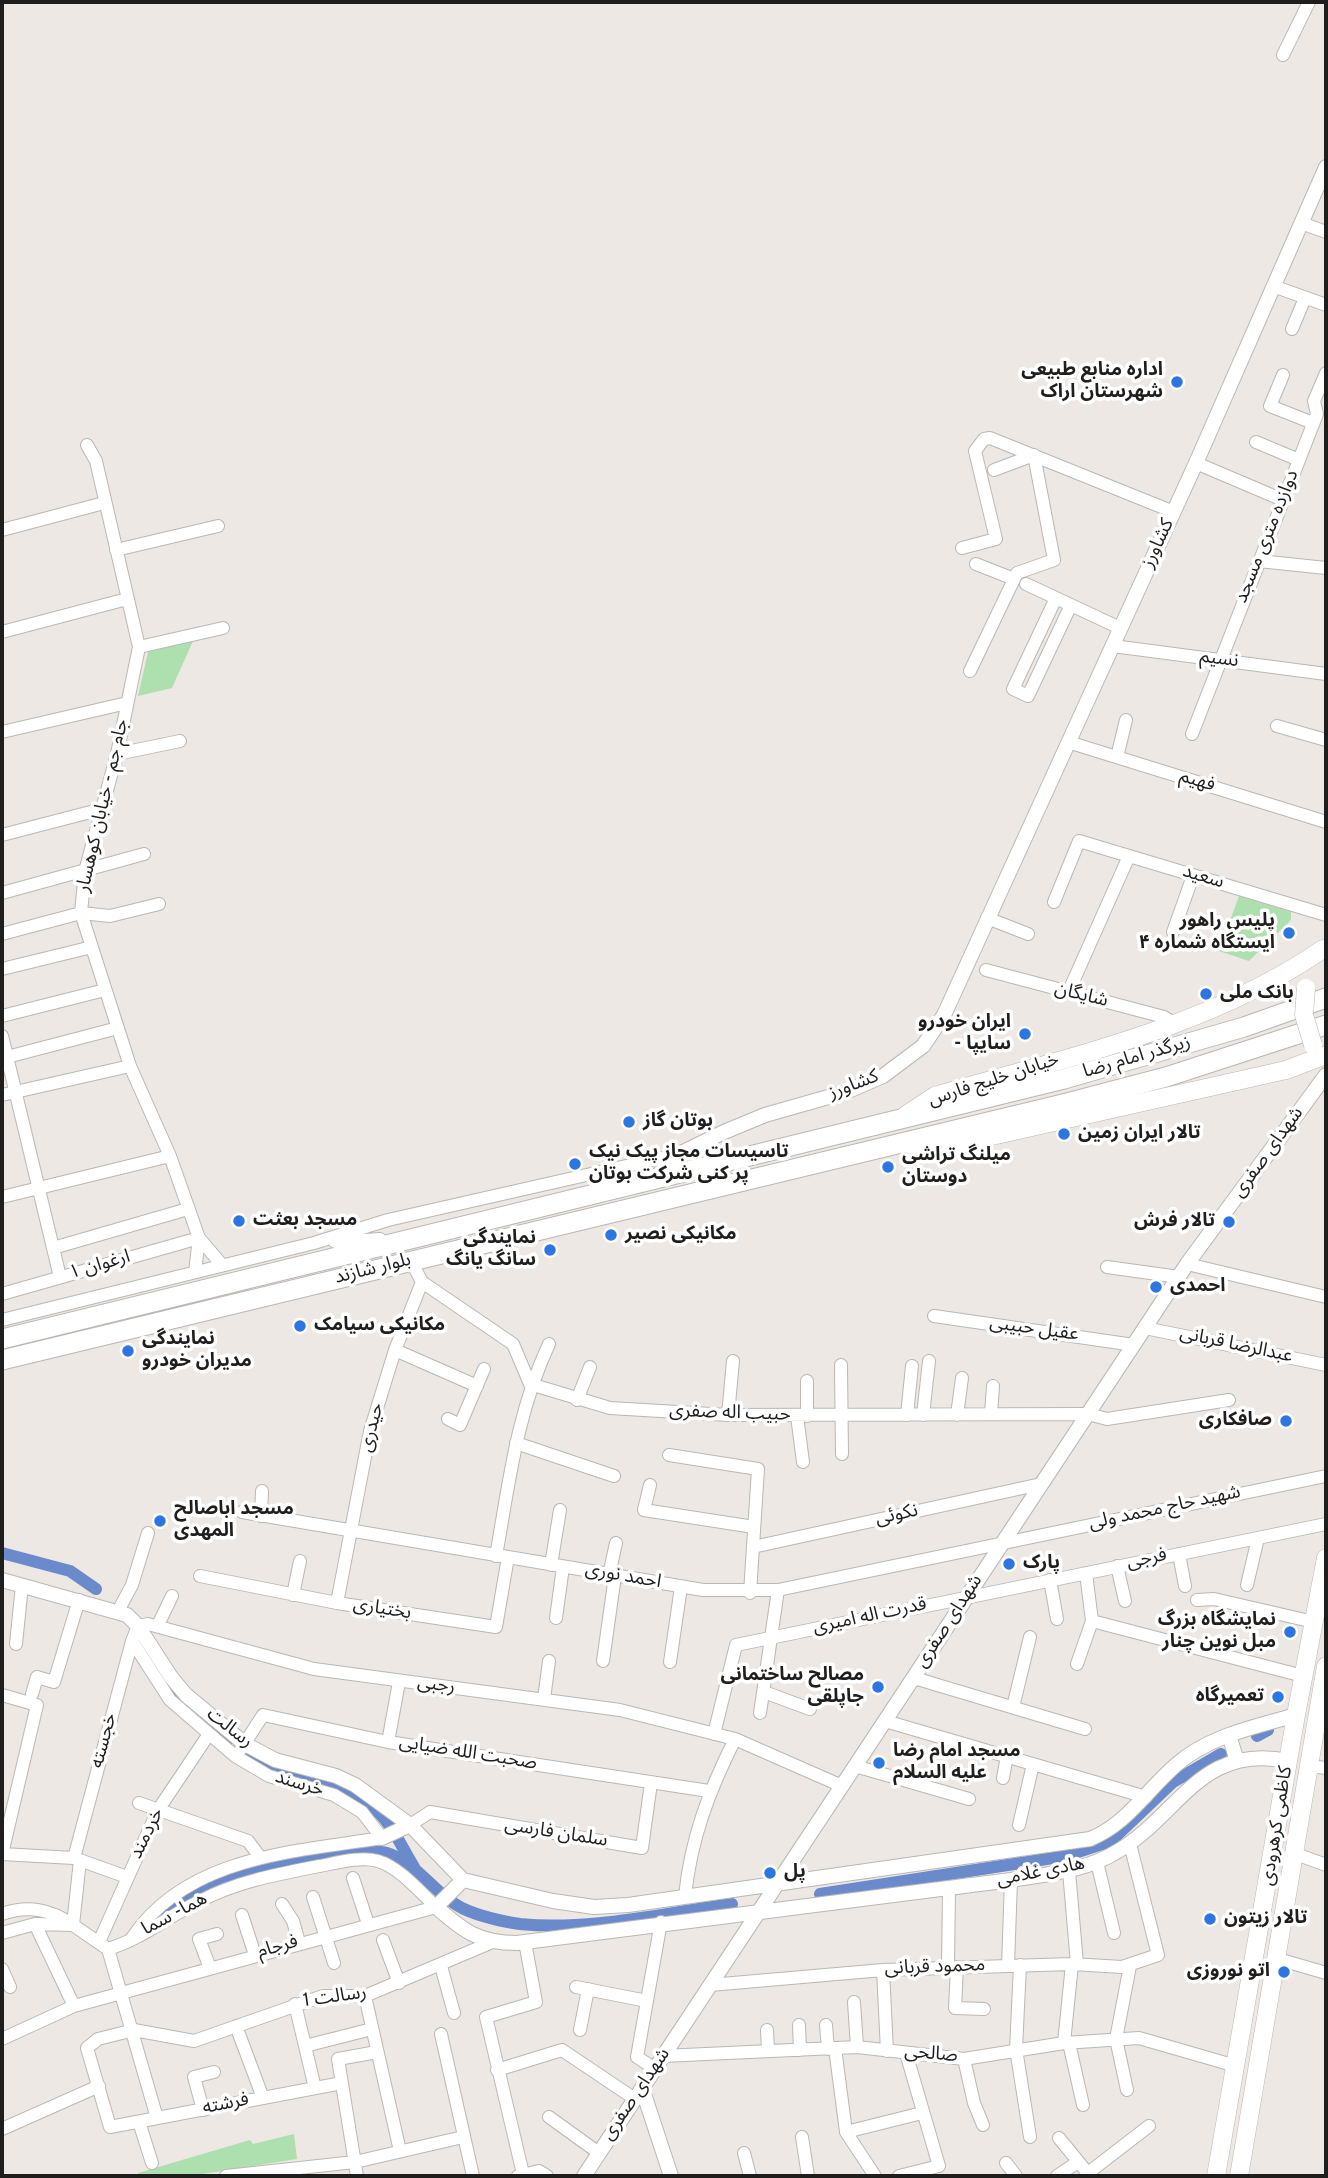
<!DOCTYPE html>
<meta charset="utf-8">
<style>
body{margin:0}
#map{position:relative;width:1328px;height:2178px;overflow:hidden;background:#ede8e3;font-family:Overpass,sans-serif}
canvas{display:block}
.frame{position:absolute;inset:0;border:4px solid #201e1d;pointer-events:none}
</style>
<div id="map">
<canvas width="1328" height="2178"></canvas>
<div class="frame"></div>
</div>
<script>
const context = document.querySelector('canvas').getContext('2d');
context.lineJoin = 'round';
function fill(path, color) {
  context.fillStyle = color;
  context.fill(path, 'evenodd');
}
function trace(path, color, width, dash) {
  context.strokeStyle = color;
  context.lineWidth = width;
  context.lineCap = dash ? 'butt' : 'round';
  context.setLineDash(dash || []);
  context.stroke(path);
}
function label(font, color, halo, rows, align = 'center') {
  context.font = font + ' Overpass,"Noto Sans Arabic",sans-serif';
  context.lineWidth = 7;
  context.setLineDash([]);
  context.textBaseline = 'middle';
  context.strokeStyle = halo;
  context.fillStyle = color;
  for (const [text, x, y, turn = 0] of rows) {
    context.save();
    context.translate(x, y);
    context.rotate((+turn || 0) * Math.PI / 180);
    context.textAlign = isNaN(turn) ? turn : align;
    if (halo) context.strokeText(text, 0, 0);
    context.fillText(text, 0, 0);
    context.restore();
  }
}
fill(new Path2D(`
 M 193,641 L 172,688 L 138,696 L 148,652 Z
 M 1239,896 L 1291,912 L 1291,920 L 1249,961 L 1219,951 Z
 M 294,2134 L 297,2159 L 190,2176 L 138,2176 L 138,2173 L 250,2140 L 253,2144 Z`), '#aedfae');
trace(new Path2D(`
 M 2,1553 L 70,1571 L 96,1589
 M 159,1673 L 182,1704 L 227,1741
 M 1257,1736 L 1268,1730
 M 244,1755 C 287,1778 342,1779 379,1813 C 394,1827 403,1850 414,1867
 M 820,1894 L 1066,1856 L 1111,1841 L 1173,1782 L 1221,1754
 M 146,1925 C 172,1907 200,1892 230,1879 C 255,1868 362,1846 387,1853 C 417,1862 436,1896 464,1909 C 479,1916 504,1922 520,1924 C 590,1931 663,1913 732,1904`), '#6a8acc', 12);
const minor = new Path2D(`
 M 1283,55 L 1309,2
 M 1301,223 L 1326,232
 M 1273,286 L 1326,305
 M 1292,329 L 1305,298
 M 1283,375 L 1270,406 L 1313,423
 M 1317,414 L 1314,401 L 1326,373
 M 1256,442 L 1299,460
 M 87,445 L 96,461 L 139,647 L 117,754 L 85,871 L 81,913 L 130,1066 L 170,1156 L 199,1238 L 222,1265
 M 1196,463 L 1283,500
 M 2,530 L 104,503
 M 962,548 L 996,539 L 975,451 L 984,439 L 990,438 L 1174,512
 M 116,550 L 218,526
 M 1259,561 L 1326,568
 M 976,564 L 1014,579
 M 1026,584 L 1120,628
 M 1056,598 L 1013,689 L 1028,696 L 1071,605
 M 2,632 L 127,599
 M 1113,646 L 1326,674
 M 139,647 L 223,628
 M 970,671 L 1017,573 L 1054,560 L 1034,455 L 994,470
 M 1277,726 L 1326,740
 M 2,732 L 127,703
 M 1192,734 L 1317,414
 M 1068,742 L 1326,822
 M 117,754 L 180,741
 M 1117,757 L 1126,720
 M 2,835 L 102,809
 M 2,893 L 144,854
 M 1054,902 L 1079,841 L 1326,915
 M 987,918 L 1028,934
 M 1173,932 L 1193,876
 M 2,934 L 81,913 L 110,916 L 159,904
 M 2,969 L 92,947
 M 986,970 L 1164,1017 L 1175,1024
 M 1068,993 L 1129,856
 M 2,1016 L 105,990
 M 2,1036 L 60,1277
 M 7,1057 L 118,1028
 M 2,1095 L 130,1066
 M 2,1197 L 170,1156
 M 335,1242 L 380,1239
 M 53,1248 L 188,1209
 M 1187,1264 L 1326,1297
 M 1107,1267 L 1179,1277
 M 195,1272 L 199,1238
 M 422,1282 L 513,1344 L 530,1384 L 610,1408 L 728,1415 L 1088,1414 L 1107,1419 L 1229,1400
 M 2,1294 L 199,1238
 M 934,1316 L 1134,1345
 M 2,1320 L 314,1243 L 388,1220 L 679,1154
 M 1145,1328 L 1326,1365
 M 395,1350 L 477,1386
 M 841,1365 L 842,1454
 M 577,1400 L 590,1367
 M 991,1414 L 993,1386
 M 728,1415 L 733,1361
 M 907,1415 L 912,1366
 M 923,1415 L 929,1361
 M 957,1415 L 962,1378
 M 797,1416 L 803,1462
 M 807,1416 L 807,1381
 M 448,1419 L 460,1425 L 484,1369
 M 516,1443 L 614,1476
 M 669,1455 L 758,1469 L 750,1593
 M 650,1485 L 644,1510 L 754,1527
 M 242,1512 L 703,1590 L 778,1590 L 1326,1476
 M 261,1516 L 262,1491
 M 753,1547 L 1041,1484
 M 1179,1554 L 1185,1586
 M 496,1556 C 509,1483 517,1412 549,1344
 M 551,1565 L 560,1510
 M 1117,1566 L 1125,1601
 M 609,1575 L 616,1543
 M 200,1576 L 337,1603 L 496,1627 L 508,1557
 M 1050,1580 L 1057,1619
 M 1247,1585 L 1258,1538
 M 293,1595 L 300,1561
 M 1197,1600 L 1214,1599 L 1314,1622
 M 337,1603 L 370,1431 L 395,1350 L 422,1282 L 411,1261
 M 118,1611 L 132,1585 L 148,1533
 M 556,1618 L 563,1567
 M 1092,1621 L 1303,1676
 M 158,1625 L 172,1596
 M 16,1644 L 22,1585
 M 603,1661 L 615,1576
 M 670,1662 L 681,1587
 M 1077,1664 L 1092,1621 L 1086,1573
 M 914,1678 L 1085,1729
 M 764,1692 L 810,1709
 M 32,1694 L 37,1677 L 54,1682 L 79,1600
 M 2,1695 L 37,1705 L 2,1854 L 74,1858 L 127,1877
 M 544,1699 L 549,1661
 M 1013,1707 L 1030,1637
 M 760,1713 L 778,1590
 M 885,1721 L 1146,1797
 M 714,1734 L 736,1645 L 1326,1524
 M 388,1742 L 399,1682
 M 241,1749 L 263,1715 L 388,1742 L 709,1791
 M 855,1766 L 969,1799
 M 1309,1766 L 1326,1768
 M 1003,1778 L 1007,1756
 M 139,1803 L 248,1841 L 260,1857
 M 410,1825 L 430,1812 L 642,1848 L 651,1783
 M 1019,1825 L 1033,1764
 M 1296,1854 L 1326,1865
 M 74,1858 L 132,1641 L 138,1626 L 148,1624 L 314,1669 L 620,1710 L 735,1739 L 842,1786
 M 1097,1862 L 1114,1933
 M 1069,1871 L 1077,1964
 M 353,1878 L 368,1924
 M 685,1896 C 691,1838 709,1791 735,1739
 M 313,1897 L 334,1963
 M 282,1904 L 293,1921 L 299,1942
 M 2,1914 C 28,1905 50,1909 73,1925
 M 242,1915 L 255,1955
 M 35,1924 L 74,2006
 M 73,1925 L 80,1860
 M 2,1933 L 35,1924 L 73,1925 L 105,1947
 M 132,1938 C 187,1856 294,1852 382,1838 L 362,1812 L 334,1795 L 269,1776 L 235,1756 L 170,1700 L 132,1641
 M 383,1940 L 399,1983
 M 99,1942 L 158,1810 L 209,1734
 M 108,1949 C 142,1939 170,1915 202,1900 C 239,1881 279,1874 319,1866 C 336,1863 361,1856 378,1861 C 399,1867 420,1892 436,1907
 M 108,1949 L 157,2118
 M 1278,1959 L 1326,1973
 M 1020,1965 L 1016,2049 L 1030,2137
 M 441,1966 L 454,2013
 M 1008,1966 L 1011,1880
 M 948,1967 L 949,1888
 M 957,1967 L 955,2008 L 984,2009
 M 210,1968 L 199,1939 L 217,1934
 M 2,1969 L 10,1987
 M 883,1970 L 887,2051
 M 710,1985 L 883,1970 L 1072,1964 L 1122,1967 L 1158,1955 L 1130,1844
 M 576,1987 L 647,2001
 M 365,1996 L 400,2151
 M 854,2002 L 857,2047
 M 295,2004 L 315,2088
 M 799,2025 L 800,2050
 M 826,2025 L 828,2049
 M 236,2026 L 263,2098
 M 580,2030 L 588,1989
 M 767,2030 L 768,2051
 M 441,2034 L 473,2176
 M 2,2039 L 74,2006 L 436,1907
 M 1064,2043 L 1072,1964
 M 1069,2043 L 1083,2105
 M 305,2046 L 372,2029
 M 835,2048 L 846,2132 L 875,2176
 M 663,2056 L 857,2047 L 964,2059 L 1064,2043 L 1139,2038 L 1236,2066
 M 964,2059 L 974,2103 L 983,2125
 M 655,2069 L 637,2057 L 661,1922
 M 497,2070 L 562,2050 L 635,2099
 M 342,2083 L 110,2127 L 87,2048 L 98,2039 L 134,2030 L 194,2041 L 323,1996 L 365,1996 L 490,1943
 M 1127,2090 L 1116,2039 L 1130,1966
 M 203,2110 L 194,2077 L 214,2072
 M 549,2117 L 599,2153
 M 139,2122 L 152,2163
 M 2,2129 L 99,2086
 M 846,2132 L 922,2113
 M 802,2137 L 808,2176
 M 1059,2138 L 1090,2176
 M 744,2153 L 750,2176
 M 1006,2163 L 1016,2176
 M 1088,2173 L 1149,2126
 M 523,2174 L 486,2017 L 536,2002 L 525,1942
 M 226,2176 L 355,2162 L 463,2137
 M 357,2176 L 338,2059 L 377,2052
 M 518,2176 L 539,2171 L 547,2176
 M 899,2176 L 939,2166 L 906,2053
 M 1057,2176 L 1078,2162`);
const tertiary = new Path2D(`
 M 654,1179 L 679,1154 L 724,1132 L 765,1115 L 846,1092 L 883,1076 L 923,1046 L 944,1015 L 1196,463 L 1326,167
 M 2,1580 L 127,1615 L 138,1626 L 171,1677 L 186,1695 L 245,1744 L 275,1760 L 336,1776 L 355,1785 L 410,1825 L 463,1880 L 553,1901 L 594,1907 L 628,1905 L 1090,1839 C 1127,1824 1146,1791 1176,1765 C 1209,1736 1254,1727 1296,1715
 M 1229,1735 L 1237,1761
 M 382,1838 L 410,1825
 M 463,1880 L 436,1907 C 464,1931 478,1943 517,1943 L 1011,1880 C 1047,1874 1086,1871 1118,1851 C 1181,1813 1200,1743 1289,1761
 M 642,2088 L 671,2176
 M 584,2176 L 1187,1264 L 1326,1075`);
const secondary = new Path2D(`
 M 906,1115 L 935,1096 C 1067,1057 1209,1028 1323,949
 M 909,1144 L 947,1146 L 1286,1070 L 1323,1056
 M 1216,2176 L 1296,1715 L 1326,1558
 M 1239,2176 L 1326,1666`);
const trunk = new Path2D(`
 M 2,1339 L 1064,1079 L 1244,1027 L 1326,998
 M 2,1360 L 1067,1103 L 1166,1077 L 1326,1025`);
trace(minor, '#bbb7b2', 14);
trace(tertiary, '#bbb7b2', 16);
trace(secondary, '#bbb7b2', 19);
trace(trunk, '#bbb7b2', 21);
trace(minor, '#fff', 12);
trace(tertiary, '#fff', 14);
trace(secondary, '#fff', 18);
trace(trunk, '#fff', 19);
const secondaryBridge = new Path2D(`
 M 1306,988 L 1304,1015 L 1313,1045`);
trace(secondaryBridge, '#bbb7b2', 19, []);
trace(secondaryBridge, '#fff', 18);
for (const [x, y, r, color] of [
 [1177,382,7,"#2d76e2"],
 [1289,933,7,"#2d76e2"],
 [1206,994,7,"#2d76e2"],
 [1025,1034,7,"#2d76e2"],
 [629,1122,7,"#2d76e2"],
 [1064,1134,7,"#2d76e2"],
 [575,1164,7,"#2d76e2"],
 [888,1167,7,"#2d76e2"],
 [239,1221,7,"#2d76e2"],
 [1229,1222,7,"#2d76e2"],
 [611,1235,7,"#2d76e2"],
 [550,1250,7,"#2d76e2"],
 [1156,1287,7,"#2d76e2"],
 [300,1326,7,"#2d76e2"],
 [128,1351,7,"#2d76e2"],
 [1286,1421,7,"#2d76e2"],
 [160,1521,7,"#2d76e2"],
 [1009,1564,7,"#2d76e2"],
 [1290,1632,7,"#2d76e2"],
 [878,1687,7,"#2d76e2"],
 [1278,1697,7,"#2d76e2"],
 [879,1763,7,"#2d76e2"],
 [770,1873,7,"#2d76e2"],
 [1210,1919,7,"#2d76e2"],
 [1284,1972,7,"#2d76e2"]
]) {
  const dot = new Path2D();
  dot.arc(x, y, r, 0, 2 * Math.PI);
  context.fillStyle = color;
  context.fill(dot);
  trace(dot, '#fff', 2.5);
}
label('bold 19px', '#201e1d', '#fff', [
 ["اداره منابع طبیعی",1163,371,"right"],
 ["شهرستان اراک",1163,393,"right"],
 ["پلیس راهور",1275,922,"right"],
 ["ایستگاه شماره ۴",1275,944,"right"],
 ["بانک ملی",1220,994],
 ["ایران خودرو",1011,1023,"right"],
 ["- سایپا",1011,1045,"right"],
 ["بوتان گاز",643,1122],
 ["تالار ایران زمین",1078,1134],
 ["تاسیسات مجاز پیک نیک",589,1153],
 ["پر کنی شرکت بوتان",589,1175],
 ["میلنگ تراشی",902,1156],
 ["دوستان",902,1178],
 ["مسجد بعثت",253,1221],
 ["تالار فرش",1215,1222,"right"],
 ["مکانیکی نصیر",625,1235],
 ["نمایندگی",536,1239,"right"],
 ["سانگ یانگ",536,1261,"right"],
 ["احمدی",1170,1287],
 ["مکانیکی سیامک",314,1326],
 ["نمایندگی",142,1340],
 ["مدیران خودرو",142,1362],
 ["صافکاری",1272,1421,"right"],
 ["مسجد اباصالح",174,1510],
 ["المهدی",174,1532],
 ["پارک",1023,1564],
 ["نمایشگاه بزرگ",1276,1621,"right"],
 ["مبل نوین چنار",1276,1643,"right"],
 ["مصالح ساختمانی",864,1676,"right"],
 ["جاپلقی",864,1698,"right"],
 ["تعمیرگاه",1264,1697,"right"],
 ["مسجد امام رضا",893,1752],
 ["علیه السلام",893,1774],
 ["پل",784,1873],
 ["تالار زیتون",1224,1919],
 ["اتو نوروزی",1270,1972,"right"]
], 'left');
label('19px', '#201e1d', '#fff', [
 ["دوازده متری مسجد",1268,537,-68],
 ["کشاورز",1159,544,-65],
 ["نسیم",1219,660,7],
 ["فهیم",1197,782,17],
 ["جام جم - خیابان کوهسار",104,806,-77],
 ["سعید",1203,878,17],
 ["شایگان",1081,996,14],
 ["زیرگذر امام رضا",1137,1058,-16],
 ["خیابان خلیج فارس",994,1081,-18],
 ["کشاورز",854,1086,-21],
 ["شهدای صفری",1269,1153,-54],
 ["ارغوان ۱",100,1266,-16],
 ["بلوار شازند",373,1270,-14],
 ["عقیل حبیبی",1034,1330,8],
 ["عبدالرضا قربانی",1236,1346,12],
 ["حبیب اله صفری",730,1414,2],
 ["حیدری",373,1428,-76],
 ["شهید حاج محمد ولی",1165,1509,-12],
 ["نکوئی",897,1516,-12],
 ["فرجی",1147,1560,-12],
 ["احمد نوری",623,1577,10],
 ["بختیاری",382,1610,9],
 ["قدرت اله امیری",870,1617,-12],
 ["شهدای صفری",950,1622,-57],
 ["رجبی",436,1686,7],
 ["رسالت",229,1729,38],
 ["خجسته",105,1741,-75],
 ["صحبت الله ضیایی",468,1754,9],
 ["خرسند",299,1785,17],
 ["کاظمی کرهرودی",1278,1826,-81],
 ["خردمند",148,1834,-64],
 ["سلمان فارسی",556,1834,9],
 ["هادی غلامی",1041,1873,-11],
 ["هما- سما",175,1915,-28],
 ["فرجام",278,1948,-16],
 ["محمود قربانی",935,1968,-2],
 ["رسالت 1",335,1998,-8],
 ["صالحی",931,2055,5],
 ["شهدای صفری",637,2095,-56],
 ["فرشته",226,2105,-11]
]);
</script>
